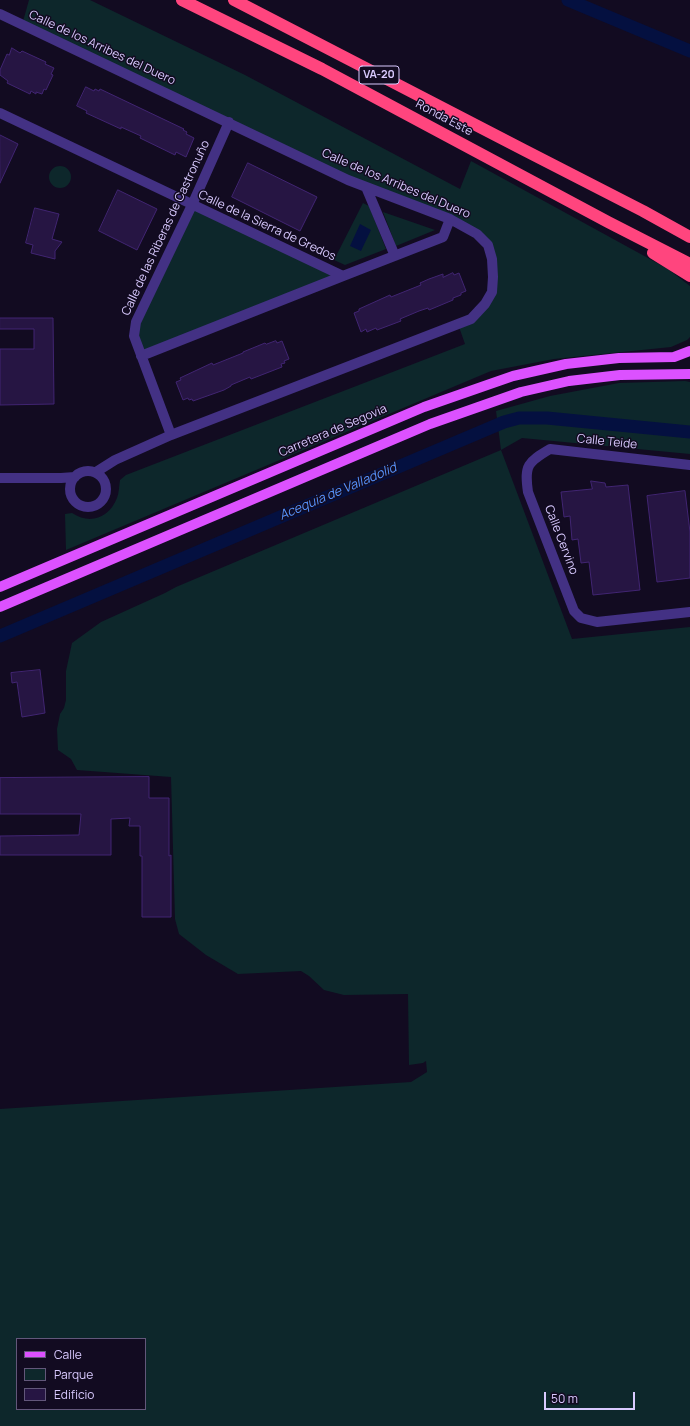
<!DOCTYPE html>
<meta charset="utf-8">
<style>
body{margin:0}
#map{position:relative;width:690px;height:1426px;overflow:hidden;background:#120b21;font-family:Manrope,sans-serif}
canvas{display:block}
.legend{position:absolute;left:16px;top:1338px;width:130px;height:72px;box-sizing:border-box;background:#120b21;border:1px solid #62577a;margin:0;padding:5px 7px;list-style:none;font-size:12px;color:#d9caff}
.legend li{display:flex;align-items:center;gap:8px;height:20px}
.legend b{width:20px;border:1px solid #62577a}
.scale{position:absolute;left:544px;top:1392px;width:91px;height:18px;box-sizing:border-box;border:2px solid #d9caff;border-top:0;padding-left:5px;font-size:12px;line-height:14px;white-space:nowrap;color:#d9caff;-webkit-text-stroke:3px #120b21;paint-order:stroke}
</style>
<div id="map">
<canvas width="690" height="1426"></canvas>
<ul class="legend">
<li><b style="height:5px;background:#dc51ff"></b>Calle</li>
<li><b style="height:11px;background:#0d272b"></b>Parque</li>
<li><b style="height:11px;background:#261543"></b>Edificio</li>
</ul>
<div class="scale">50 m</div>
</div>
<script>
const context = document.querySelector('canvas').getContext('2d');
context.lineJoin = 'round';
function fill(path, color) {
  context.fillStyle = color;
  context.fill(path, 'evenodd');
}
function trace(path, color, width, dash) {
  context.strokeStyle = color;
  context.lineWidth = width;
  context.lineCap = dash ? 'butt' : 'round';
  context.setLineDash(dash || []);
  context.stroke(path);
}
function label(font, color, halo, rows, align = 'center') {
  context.font = font + ' Manrope,sans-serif';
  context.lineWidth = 3;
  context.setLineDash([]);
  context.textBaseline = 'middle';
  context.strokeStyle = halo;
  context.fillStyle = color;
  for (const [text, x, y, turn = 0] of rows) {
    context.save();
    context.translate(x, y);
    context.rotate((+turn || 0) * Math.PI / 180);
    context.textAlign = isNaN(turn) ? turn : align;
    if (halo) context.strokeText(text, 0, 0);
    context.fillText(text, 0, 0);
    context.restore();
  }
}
fill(new Path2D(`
 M 29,0 L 90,0 L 245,75 L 460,189 L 471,161 L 668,269 L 690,286 L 690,337 L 687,340 L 671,347 L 554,359 L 491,371 L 66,550 L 65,514 L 72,513 C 90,525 109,518 117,498 C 119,493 119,486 120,480 L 126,475 L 465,344 L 458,324 L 485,304 L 492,259 L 477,234 L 366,187 L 22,25 Z
 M49 177a11 11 0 1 1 22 0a11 11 0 1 1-22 0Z
 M 363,203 L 369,206 L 386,249 L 345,265 L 334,260 Z
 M 192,205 L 343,276 L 141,356 L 136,322 Z
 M 383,212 L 435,230 L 396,246 Z
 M 685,381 L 690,382 L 690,454 L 522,438 L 501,450 L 572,639 L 690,627 L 690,1426 L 0,1426 L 0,1109 L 411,1082 L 427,1072 L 426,1061 L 423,1063 L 409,1065 L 408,994 L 344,995 L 324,990 L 309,976 L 301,971 L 238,974 L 206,955 L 179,934 L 175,919 L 171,777 L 77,770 L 71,759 L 58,750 L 57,729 L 60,714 L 64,708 L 66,700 L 66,671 L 72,643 L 101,622 L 165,593 L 176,587 L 501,450 L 496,411 L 550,396 L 619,383 ZM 17,1339 L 145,1339 L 145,1409 L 17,1409 Z`), '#0d272b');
fill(new Path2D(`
 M 360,224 L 371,230 L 361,251 L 350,246 Z`), '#041040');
trace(new Path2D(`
 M 568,0 L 690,51
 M 0,636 L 504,422 L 519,418 L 547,418 L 690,432`), '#041040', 13);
const building = new Path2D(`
 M 12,48 L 20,53 L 22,51 L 46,62 L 45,64 L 54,68 L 51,74 L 53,75 L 46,90 L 44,89 L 42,94 L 36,92 L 36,94 L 31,91 L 30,94 L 7,83 L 8,81 L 0,75 L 0,70 L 7,54 L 9,55 Z
 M 86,87 L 94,91 L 95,89 L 99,91 L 100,89 L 184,129 L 183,130 L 187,132 L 186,134 L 194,138 L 186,157 L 176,152 L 175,155 L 140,138 L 141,136 L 121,127 L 121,129 L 86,113 L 87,111 L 77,106 Z
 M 0,135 L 18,144 L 0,183 Z
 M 248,163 L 317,197 L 300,231 L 232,197 Z
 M 118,190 L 157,209 L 137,250 L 99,231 Z
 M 35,208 L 59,214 L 52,239 L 62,242 L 55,251 L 55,259 L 31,253 L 33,245 L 26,243 Z
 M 453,273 L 454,275 L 459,273 L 466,291 L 461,293 L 461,295 L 453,298 L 453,300 L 429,310 L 428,308 L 419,311 L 400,319 L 401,321 L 377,330 L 376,328 L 367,332 L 366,329 L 361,332 L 354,313 L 359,311 L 359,309 L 390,295 L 391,297 L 421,285 L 420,283 L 429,279 L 443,274 L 443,277 Z
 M 0,318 L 53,318 L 54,404 L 0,405 L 0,349 L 34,349 L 34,329 L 0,329 Z
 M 276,341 L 277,343 L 282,341 L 289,359 L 284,361 L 285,363 L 281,364 L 282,367 L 251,379 L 250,377 L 231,385 L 231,386 L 224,390 L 193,401 L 192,399 L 189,400 L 188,398 L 183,400 L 176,382 L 181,380 L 180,378 L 212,363 L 213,365 L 243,353 L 243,352 L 265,343 L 266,344 Z
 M 591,481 L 605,483 L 606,487 L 628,485 L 640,590 L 593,595 L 589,562 L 581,563 L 578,539 L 572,540 L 570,516 L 564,517 L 561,492 L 592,489 Z
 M 685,491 L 690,532 L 690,578 L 657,582 L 647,496 Z
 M 40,670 L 45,713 L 22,717 L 17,682 L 12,683 L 11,673 Z
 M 149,777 L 149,798 L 169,798 L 169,856 L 171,855 L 171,917 L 142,917 L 142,856 L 140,856 L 140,826 L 129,826 L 130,818 L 111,819 L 111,855 L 0,855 L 0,836 L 79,835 L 81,814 L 0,814 L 0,778 Z`);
fill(building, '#261543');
trace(building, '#412572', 1);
trace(new Path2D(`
 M 0,14 L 348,180 L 450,219 L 477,234 L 488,245 L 492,259 L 493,277 L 492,292 L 485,304 L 471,319 L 171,435 L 115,460 L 96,472
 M 0,113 L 343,276 L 443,237 L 450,219
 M 366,187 L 395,256
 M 141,356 L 343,276
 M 171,435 L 134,336 L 136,322 L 192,205 L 229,122
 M 690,465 L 550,449 C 528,462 524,465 528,492 L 574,611 L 581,618 L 597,622 L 690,612
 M70 489a18 18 0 1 1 36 0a18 18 0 1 1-36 0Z
 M 0,478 L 61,478 L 75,477`), '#433184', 10);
trace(new Path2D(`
 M 0,587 L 424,407 L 513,376 L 566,364 L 619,358 L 674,357 L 690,351
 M 0,607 L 430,424 L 521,392 L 569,381 L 620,375 L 690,374`), '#dc51ff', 10);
trace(new Path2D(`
 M 182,0 L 322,69 L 608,222 L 690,264
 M 234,0 L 524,150 L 643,211 L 690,237
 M 653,253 L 690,276`), '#ff457e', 12);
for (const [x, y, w] of [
 [379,75,40]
]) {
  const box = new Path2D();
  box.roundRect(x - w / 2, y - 9, w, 18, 3);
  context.fillStyle = '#120b21';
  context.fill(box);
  trace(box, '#d9caff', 1);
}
label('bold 11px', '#d9caff', null, [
 ["VA-20",379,75]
]);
label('12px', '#d9caff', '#120b21', [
 ["Calle de los Arribes del Duero",102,48,25],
 ["Ronda Este",444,118,28],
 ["Calle de los Arribes del Duero",396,184,23],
 ["Calle de la Sierra de Gredos",267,226,25],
 ["Calle de las Riberas de Castronuño",166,228,-65],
 ["Carretera de Segovia",333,431,-23],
 ["Calle Teide",607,442,6],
 ["Calle Cervino",561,540,69]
]);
label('italic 13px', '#5895ff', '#120b21', [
 ["Acequia de Valladolid",338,492,-23]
]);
</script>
